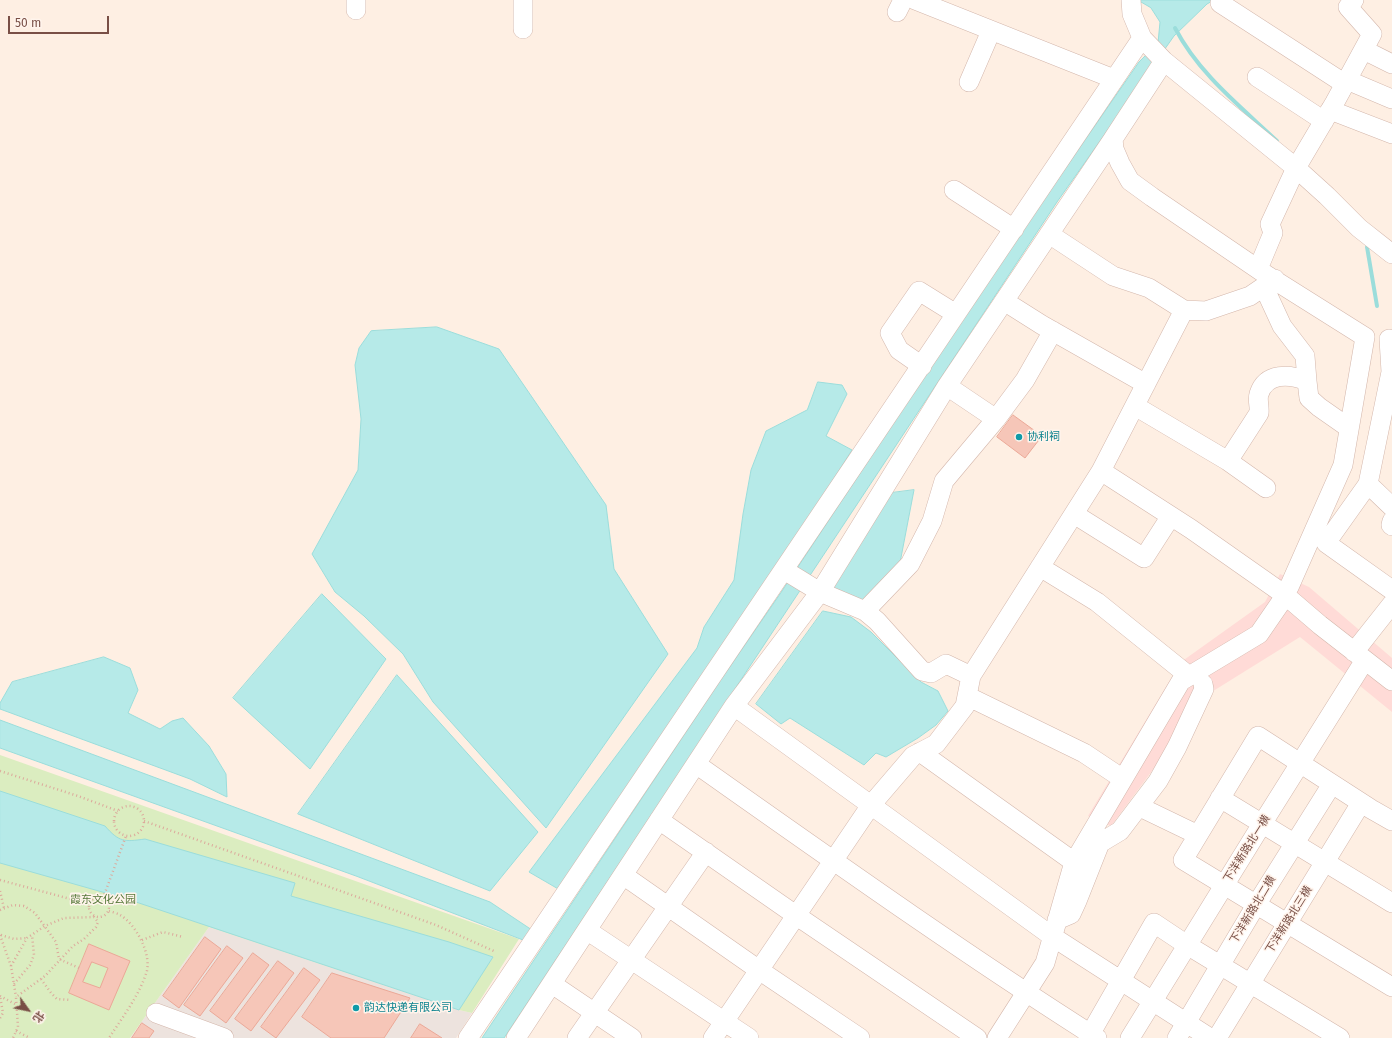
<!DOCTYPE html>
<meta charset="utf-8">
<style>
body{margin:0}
#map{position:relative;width:1392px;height:1038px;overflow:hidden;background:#feefe3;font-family:"Fira Sans","Noto Sans SC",sans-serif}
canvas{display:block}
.north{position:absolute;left:8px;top:990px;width:40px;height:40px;-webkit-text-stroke:3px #fff4ec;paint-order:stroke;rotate:123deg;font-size:11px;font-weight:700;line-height:16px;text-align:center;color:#794f46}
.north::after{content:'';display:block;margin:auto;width:14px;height:18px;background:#794f46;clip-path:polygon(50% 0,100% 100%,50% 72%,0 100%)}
.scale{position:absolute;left:8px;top:16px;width:101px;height:18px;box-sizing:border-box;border:2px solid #794f46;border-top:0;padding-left:5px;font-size:12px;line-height:14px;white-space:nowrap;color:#794f46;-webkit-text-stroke:3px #fff4ec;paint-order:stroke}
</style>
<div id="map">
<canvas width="1392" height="1038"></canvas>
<div class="north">北</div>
<div class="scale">50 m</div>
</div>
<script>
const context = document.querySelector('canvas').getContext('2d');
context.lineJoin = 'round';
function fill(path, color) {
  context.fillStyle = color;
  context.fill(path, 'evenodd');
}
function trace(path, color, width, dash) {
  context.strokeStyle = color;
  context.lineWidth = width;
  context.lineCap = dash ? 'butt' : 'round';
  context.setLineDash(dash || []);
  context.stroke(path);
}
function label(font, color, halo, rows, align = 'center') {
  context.font = font + ' "Fira Sans","Noto Sans SC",sans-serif';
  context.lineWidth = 3;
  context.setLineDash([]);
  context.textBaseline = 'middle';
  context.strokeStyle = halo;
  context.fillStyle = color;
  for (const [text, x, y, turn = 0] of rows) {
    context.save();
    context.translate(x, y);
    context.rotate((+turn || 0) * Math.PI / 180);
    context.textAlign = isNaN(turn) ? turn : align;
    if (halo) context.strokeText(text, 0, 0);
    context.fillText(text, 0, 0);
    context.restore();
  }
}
fill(new Path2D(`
 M 1280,574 L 1309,587 L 1392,658 L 1392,712 L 1300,637 L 1210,693 L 1111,826 L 1088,816 L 1181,662 L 1265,602 Z`), '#ffdbd7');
fill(new Path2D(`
 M 209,927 L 459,1010 L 472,1013 L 456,1038 L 130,1038 Z`), '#ede3de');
fill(new Path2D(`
 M 0,755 L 519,939 L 472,1013 L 459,1010 L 209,927 L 130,1038 L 0,1038 Z`), '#dbedc0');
const water = new Path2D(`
 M 1138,0 L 1214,0 L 1207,4 L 1174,36 L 1057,202 L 504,1038 L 482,1038 L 720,681 L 780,594 L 979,293 L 1139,62 L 1158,43 L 1160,22 L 1151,8 Z
 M 437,327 L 499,349 L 606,505 L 614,569 L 668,654 L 546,828 L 433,702 L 403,654 L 364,616 L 335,592 L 312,554 L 358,470 L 361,419 L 355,365 L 359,348 L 371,331 Z
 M 818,382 L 842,385 L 847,394 L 826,436 L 852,450 L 750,610 L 560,890 L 529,872 L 697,648 L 704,627 L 734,580 L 743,514 L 751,470 L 766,431 L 807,410 Z
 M 914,490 L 899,568 L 863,603 L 831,591 L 883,494 Z
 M 322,594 L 386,659 L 310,769 L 233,698 Z
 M 823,611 L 851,617 L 871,632 L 921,682 L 938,691 L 948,711 L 936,725 L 918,738 L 886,757 L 876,753 L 864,765 L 790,718 L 781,724 L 756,704 Z
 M 104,657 L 130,668 L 138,690 L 128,713 L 160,729 L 172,721 L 183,718 L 209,746 L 226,774 L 227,797 L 190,779 L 0,709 L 0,703 L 12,682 Z
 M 397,675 L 538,832 L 490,891 L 298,814 Z
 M 0,720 L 490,902 L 532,930 L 523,940 L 356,876 L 0,748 Z
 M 0,791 L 105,826 C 119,842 124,842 145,839 L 295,883 L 291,896 L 449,942 L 493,957 L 459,1010 L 127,899 L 0,863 Z`);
fill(water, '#b6eae8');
trace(water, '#9bdddb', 1);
trace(new Path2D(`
 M 1175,28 C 1199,74 1240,106 1277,141
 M 1367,247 L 1377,306`), '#9bdddb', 4);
const building = new Path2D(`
 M 1013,415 L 1042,436 L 1025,458 L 997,437 Z
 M 205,937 L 221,949 L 179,1008 L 163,996 Z
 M 89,944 L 130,961 L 109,1010 L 69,993 ZM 92,962 L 108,968 L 100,988 L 83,982 Z
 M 227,946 L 243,958 L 200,1016 L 184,1005 Z
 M 253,953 L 269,965 L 226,1023 L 210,1011 Z
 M 278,961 L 294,973 L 251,1031 L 235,1019 Z
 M 304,968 L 320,980 L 276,1038 L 261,1027 Z
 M 332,973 L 410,998 L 384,1038 L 331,1038 L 302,1017 Z
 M 142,1023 L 154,1031 L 149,1038 L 132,1038 Z
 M 420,1024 L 442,1038 L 411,1038 Z`);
fill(building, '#f6c6b8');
trace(building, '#eba897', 1);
const minor = new Path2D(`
 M 356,0 L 356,10
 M 523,0 L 523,29
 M 915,0 L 1114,79
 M 1131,0 L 1132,14 L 1142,38 L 1164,61 L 1296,168 L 1327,196 L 1359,228 L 1392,254
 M 1220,3 L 1345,84
 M 897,12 L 903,0
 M 1364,50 L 1392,64
 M 1257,77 L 1324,121
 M 1347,80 L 1392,99
 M 969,82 L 991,31
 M 1330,110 L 1392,134
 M 954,190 L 1014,229
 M 1049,234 L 1113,276 L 1149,288 L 1184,310
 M 1258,269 L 1273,233 L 1270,224 L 1296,168 L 1335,102 L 1372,34 L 1348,7 L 1354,0
 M 1004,301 L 1042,325 L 1146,384
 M 1389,339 L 1391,372 L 1368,484 L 1326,543 L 1392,590
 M 922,366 L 899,350 L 890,333 L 919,291 L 956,314
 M 1307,381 L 1309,398 L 1319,407 L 1349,428
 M 947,386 L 996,419
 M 1135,406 L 1228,461 L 1266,488
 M 1228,461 L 1259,413 C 1260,407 1257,400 1259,394 C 1266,372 1290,374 1307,381 L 1305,356 L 1282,326 L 1264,287
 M 1101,471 L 1191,529 L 1285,595 L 1320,625 L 1392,681
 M 1368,484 L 1392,507
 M 1074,514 L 1144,558 L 1171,516
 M 1392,521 L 1391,525 L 1392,526
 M 1040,567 L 1097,602 L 1189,676
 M 784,570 L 820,592 L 865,611 L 877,621 L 922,671 L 931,673 L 946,664 L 971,676
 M 865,611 L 910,564 L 932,521 L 944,481 L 996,419 L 1025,380 L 1053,331
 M 1354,652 L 1392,604
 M 967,696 L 1084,753 L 1123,779
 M 734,706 L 1053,937 L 1210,1038
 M 920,752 L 1074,862
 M 696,764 C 828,857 960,951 1097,1038
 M 1220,798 L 1392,903
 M 1142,808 L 1198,835
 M 659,820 L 797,916 L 977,1038
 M 1392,821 L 1371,809 L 1258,736 L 1183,860 L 1392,987
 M 623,875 L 759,970 L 860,1038
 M 1057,920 L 1071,914 L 1077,901 L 1100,843 L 1120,831 L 1158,781 L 1177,747 L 1204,689 L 1203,684
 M 588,931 L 749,1038
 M 552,984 L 632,1038
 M 156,1013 L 224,1038
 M 468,1038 L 1142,38
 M 516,1038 L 734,706 L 820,592 L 947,386 L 1113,139
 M 577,1038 L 706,852
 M 713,1038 L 871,805 L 913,756 L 936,744 L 965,706 L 971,676 L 1101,471 L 1184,310 L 1206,311 L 1250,296 L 1275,279
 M 997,1038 L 1045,963 L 1074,862 L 1181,681 L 1259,634 L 1281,602 L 1290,585 L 1343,465 L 1365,337 L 1268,276 L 1152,197 L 1130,181 L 1120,163 L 1114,149 L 1113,139 L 1164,61
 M 1088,1038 L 1154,923 L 1187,945 L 1340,1038
 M 1130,1038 L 1262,824 L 1365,660
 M 1177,1038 L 1256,905 L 1332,784
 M 1217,1038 L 1361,803`);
trace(minor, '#d3b6ab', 20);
trace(new Path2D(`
 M 0,771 L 78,796 L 118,811
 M114 821a15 15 0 1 1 30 0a15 15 0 1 1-30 0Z
 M 144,821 L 436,925 L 496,952
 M 0,880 L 89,904
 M 0,891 L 4,908
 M89 907a10 10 0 1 1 20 0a10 10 0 1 1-20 0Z
 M 103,898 L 126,836
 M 0,910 L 13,905 L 24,906 L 35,913 L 56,942 L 59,959 L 79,968
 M 109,911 C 112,912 117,913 120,915 C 136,924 153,956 146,974 C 138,997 122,1018 109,1038
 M 0,935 L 11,966 L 16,997
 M 1,935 L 14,939 L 27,938
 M 142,940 L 163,932 L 183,937
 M 11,966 L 27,938 L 45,926 L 64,918 L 94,917 L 98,922 L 96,927 L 84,939 L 73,946 L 45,976 L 16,997 L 18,1027 L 13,1038
 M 41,979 L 51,993 L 57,999 L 70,1000
 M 14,984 L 30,965 L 34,955 L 32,935
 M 0,996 L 17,1005
 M 0,1018 L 3,1013 L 0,996
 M 16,1031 L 30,1038`), '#dca99b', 2.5, [1, 3]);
trace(minor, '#fff', 19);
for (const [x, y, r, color] of [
 [1019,437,4,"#0f9aa8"],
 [356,1008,4,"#0f9aa8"]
]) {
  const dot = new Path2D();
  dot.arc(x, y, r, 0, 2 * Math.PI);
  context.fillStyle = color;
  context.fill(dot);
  trace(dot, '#fff4ec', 1.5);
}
label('11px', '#0d838f', '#fff4ec', [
 ["协利祠",1027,437],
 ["韵达快递有限公司",364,1008]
], 'left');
label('11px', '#794f46', '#fff4ec', [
 ["下洋新路北一横",1247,849,-58],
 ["下洋新路北二横",1253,910,-59],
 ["下洋新路北三横",1289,920,-58]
]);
label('11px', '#587a3b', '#fff4ec', [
 ["霞东文化公园",103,900]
]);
</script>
